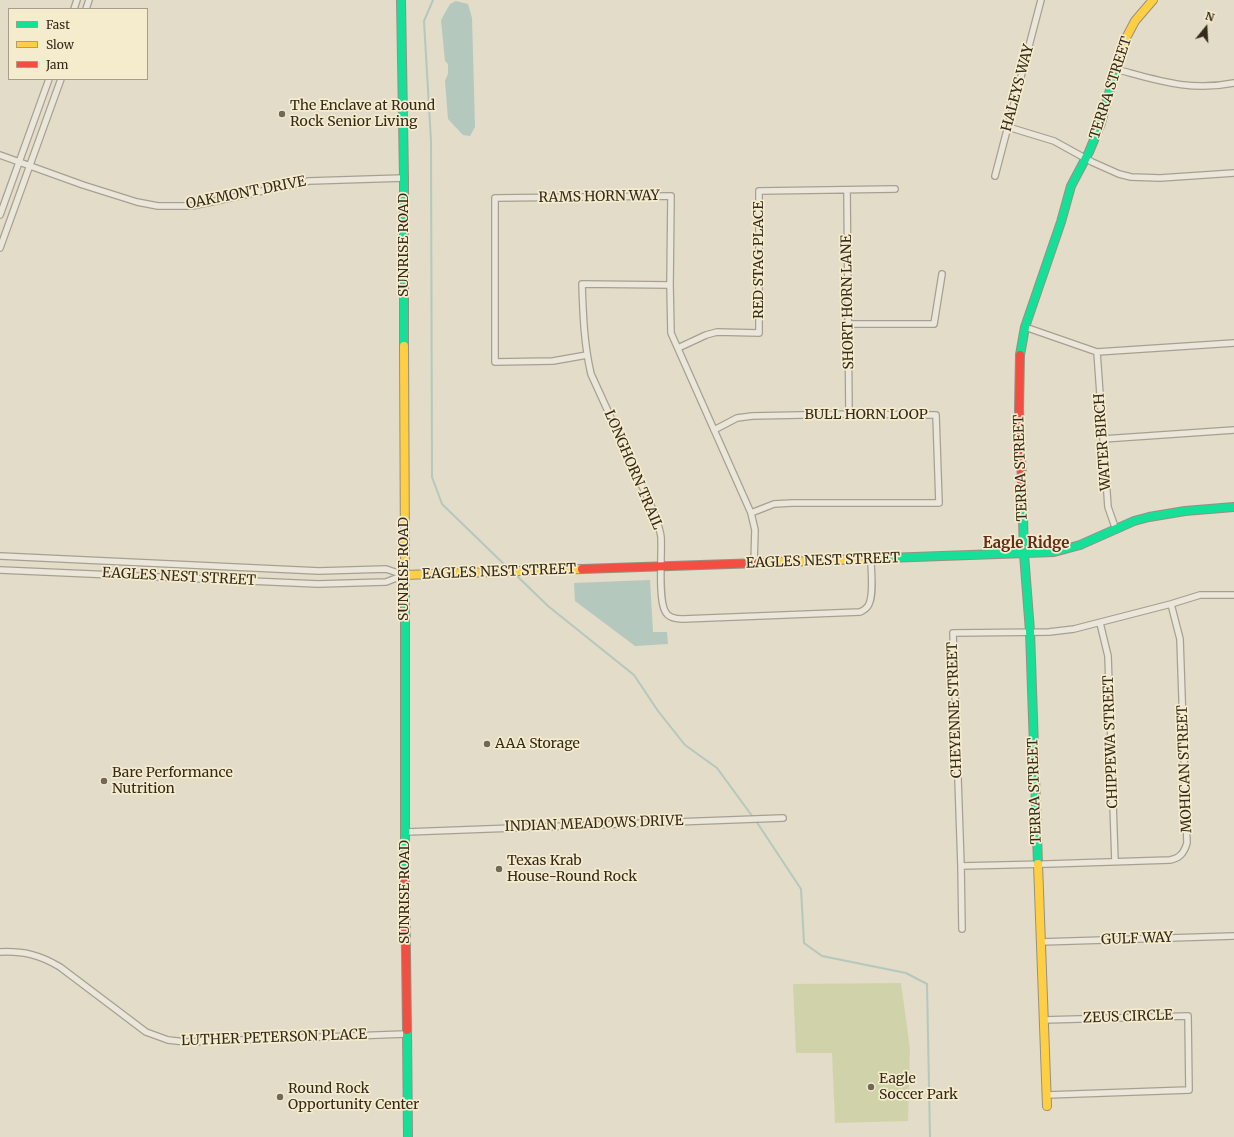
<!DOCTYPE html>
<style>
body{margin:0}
#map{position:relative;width:1234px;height:1137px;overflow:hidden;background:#e2dcc8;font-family:Merriweather,serif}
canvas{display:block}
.legend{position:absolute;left:8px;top:8px;width:140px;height:72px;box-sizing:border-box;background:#f5ebcd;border:1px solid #a89d86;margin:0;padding:5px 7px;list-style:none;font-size:12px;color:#35291b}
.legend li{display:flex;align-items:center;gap:8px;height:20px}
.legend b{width:20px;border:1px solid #a89d86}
.north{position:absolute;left:1186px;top:8px;width:40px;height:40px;-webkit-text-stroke:3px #f5ebcd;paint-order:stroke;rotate:18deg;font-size:11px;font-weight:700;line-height:16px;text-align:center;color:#35291b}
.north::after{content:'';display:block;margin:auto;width:14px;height:18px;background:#35291b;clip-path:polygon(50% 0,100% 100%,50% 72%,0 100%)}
</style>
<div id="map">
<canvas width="1234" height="1137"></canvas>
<ul class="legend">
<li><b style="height:5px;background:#16e098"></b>Fast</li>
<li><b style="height:5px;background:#ffcf43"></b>Slow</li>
<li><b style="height:5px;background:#f24e42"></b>Jam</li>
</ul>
<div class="north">N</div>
</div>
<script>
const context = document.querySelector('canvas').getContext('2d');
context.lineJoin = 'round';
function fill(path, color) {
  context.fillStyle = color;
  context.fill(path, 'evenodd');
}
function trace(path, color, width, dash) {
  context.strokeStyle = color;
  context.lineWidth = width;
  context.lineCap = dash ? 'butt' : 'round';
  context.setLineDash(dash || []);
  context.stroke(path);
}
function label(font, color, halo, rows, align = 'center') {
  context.font = font + ' Merriweather,serif';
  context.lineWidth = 3.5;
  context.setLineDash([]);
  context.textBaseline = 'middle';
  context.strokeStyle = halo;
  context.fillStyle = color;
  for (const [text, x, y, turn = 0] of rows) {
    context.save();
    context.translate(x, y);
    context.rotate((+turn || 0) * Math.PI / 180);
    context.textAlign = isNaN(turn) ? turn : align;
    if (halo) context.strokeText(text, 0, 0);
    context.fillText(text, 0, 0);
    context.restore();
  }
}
fill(new Path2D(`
 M 901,983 L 910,1049 L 908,1121 L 835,1123 L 832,1053 L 796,1053 L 793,984 Z`), '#d0d3aa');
fill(new Path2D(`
 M 456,1 L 468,4 L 472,18 L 475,127 L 470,136 L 463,135 L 448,119 L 445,81 L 448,74 L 448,64 L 445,61 L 441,20 L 450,4 Z
 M 650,580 L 653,632 L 667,632 L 668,644 L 635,646 L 575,601 L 574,583 Z`), '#b4c8bd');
trace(new Path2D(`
 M 433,0 L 424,21 L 431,141 L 432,477 L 442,504 L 509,569
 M 515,574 L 548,606 L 634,675 L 658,711 L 685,745 L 717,768 L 758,824 L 801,889 L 804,943 L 822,956 L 906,973 L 927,984 L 930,1137`), '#b4c8bd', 2);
const street = new Path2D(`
 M 74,9 L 77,0
 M 86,9 L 89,0
 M 1115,69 C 1157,80 1190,92 1234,83
 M 1008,127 L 1054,141 L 1092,162 L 1119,174 L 1131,177 L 1160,178 L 1234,173
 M 0,155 L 83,185 L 137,202 L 158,206 L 192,206 L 309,181 L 404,178
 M 995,176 L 1041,0
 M 847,190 L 849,414
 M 0,215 L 49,79
 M 0,248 L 61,79
 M 670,285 L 582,284 C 583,314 584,344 591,374 L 653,510 C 656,519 660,528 661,537 C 662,554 658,598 665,611 C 668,618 676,619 683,619 L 860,612 C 864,610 867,609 869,604 C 874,594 871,571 871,560
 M 848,324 L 934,324 L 942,274
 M 1025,327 L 1097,352 L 1234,343
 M 678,348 L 706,335 L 717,332 L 759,333 L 759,191 L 895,189
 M 1097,352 L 1108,507 L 1116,530
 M 587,355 L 553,361 L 495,362 L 495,198 L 671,196 L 670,285 L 671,333 L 751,513 L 755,530 L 754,563
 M 714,430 L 737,418 L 752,416 L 849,414 L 936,415 L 939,503 L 792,503 L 774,504 L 751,513
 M 1103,439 L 1234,430
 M 0,556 L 319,571 L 386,569 L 404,575
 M 0,570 L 318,584 L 386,582 L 404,575
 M 1100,623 L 1108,656 L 1115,862
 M 406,832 L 783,818
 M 961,866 L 1047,864 L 1170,860 C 1180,858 1184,853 1187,843 L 1180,639 L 1171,604
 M 962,929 L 961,866 L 953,633 L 1049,632 L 1074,629 L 1171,604 L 1200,595 L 1234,595
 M 1040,942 L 1234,936
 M 0,952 C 24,951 40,955 60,967 L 146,1032 L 168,1040 L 186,1042 L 406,1034
 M 1043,1020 L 1188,1016 L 1189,1090 L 1047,1095`);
const fast = new Path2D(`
 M 401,0 L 404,178 L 404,346
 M 1020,355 L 1025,327 L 1061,222 L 1071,186 L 1089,152 L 1101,123 L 1118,60
 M 1022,483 L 1024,554 L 1030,631 L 1038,864
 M 886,558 L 1054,552 L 1080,545 L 1134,521 L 1149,517 L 1185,511 L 1234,507
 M 405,560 L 405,875
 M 407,1030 L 408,1137`);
const slow = new Path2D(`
 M 1118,60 L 1126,38 L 1135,21 L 1153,0
 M 404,346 L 405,560
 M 760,563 L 886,558
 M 404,575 L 582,569
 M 1038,864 L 1047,1106`);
const jam = new Path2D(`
 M 1020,355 L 1019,409 L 1022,483
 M 582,569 L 760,563
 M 405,875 L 407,1030`);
trace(street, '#a7a092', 8);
trace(fast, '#969082', 10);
trace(slow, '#969082', 10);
trace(jam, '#969082', 10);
trace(street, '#eae6da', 5.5);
trace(fast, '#16e098', 8);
trace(slow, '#ffcf43', 8);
trace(jam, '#f24e42', 8);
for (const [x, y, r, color] of [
 [282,114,4,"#726858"],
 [487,744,4,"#726858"],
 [104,781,4,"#726858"],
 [499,869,4,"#726858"],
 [871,1087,4,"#726858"],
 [280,1097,4,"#726858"]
]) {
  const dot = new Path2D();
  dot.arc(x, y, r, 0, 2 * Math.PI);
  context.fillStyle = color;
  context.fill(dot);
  trace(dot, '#f5ebcd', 1.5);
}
label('14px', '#35291b', '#f5ebcd', [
 ["HALEYS WAY",1018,88,-75],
 ["TERRA STREET",1111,88,-72],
 ["OAKMONT DRIVE",246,193,-11],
 ["RAMS HORN WAY",599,197,-1],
 ["SUNRISE ROAD",404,245,-90],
 ["RED STAG PLACE",759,260,-90],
 ["SHORT HORN LANE",848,302,-91],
 ["BULL HORN LOOP",866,415],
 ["WATER BIRCH",1103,442,-94],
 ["TERRA STREET",1021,468,-92],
 ["LONGHORN TRAIL",633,470,67],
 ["EAGLES NEST STREET",823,561,-2],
 ["SUNRISE ROAD",404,569,-90],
 ["EAGLES NEST STREET",499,572,-2],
 ["EAGLES NEST STREET",179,577,3],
 ["CHEYENNE STREET",955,710,-92],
 ["CHIPPEWA STREET",1111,742,-92],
 ["MOHICAN STREET",1185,769,-92],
 ["TERRA STREET",1035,791,-92],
 ["INDIAN MEADOWS DRIVE",594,824,-2],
 ["SUNRISE ROAD",405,892,-90],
 ["GULF WAY",1137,939,-2],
 ["ZEUS CIRCLE",1128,1017,-2],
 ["LUTHER PETERSON PLACE",274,1038,-2]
]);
label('14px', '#35291b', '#f5ebcd', [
 ["The Enclave at Round",290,106],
 ["Rock Senior Living",290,122],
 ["AAA Storage",495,744],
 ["Bare Performance",112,773],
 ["Nutrition",112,789],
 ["Texas Krab",507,861],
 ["House-Round Rock",507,877],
 ["Eagle",879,1079],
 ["Soccer Park",879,1095],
 ["Round Rock",288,1089],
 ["Opportunity Center",288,1105]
], 'left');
label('bold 15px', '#612d1b', '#f5ebcd', [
 ["Eagle Ridge",1026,544]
]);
</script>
